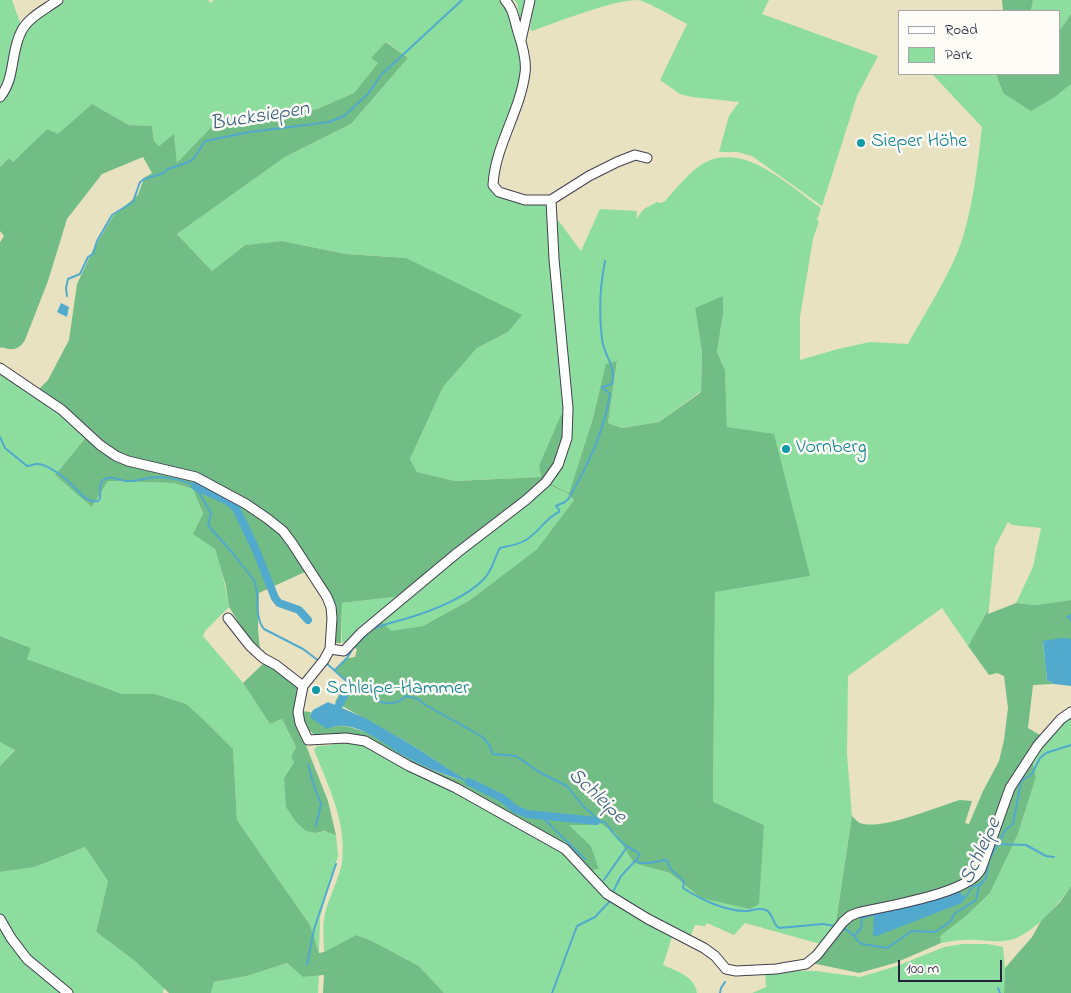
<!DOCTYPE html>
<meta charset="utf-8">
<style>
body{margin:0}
#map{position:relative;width:1071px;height:993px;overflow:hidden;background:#e9e2c0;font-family:"Indie Flower",sans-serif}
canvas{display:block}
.legend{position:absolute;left:898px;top:10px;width:162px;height:65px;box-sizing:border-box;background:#fdfcf7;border:1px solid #a5a5ac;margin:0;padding:6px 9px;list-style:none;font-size:15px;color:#22223b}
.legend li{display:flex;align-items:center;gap:10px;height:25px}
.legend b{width:25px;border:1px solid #a5a5ac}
.scale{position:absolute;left:898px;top:960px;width:104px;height:22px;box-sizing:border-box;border:2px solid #22223b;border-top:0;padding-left:6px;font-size:15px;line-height:18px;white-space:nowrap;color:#22223b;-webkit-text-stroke:4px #fdfcf7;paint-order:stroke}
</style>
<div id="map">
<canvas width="1071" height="993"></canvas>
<ul class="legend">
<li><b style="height:6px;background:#fff"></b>Road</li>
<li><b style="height:14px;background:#8dde9e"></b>Park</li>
</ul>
<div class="scale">100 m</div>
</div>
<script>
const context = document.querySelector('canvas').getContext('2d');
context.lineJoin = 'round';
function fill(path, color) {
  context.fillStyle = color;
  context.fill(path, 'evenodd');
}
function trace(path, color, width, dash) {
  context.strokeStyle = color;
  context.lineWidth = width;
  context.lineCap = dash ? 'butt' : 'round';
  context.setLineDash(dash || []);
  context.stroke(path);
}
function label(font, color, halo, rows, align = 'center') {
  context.font = font + ' "Indie Flower",sans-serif';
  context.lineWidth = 5;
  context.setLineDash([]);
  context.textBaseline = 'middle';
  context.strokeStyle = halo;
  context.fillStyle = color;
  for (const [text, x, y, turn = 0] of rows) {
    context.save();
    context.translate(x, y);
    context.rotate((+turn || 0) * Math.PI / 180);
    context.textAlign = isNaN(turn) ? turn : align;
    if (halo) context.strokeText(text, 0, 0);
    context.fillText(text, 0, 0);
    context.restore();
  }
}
fill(new Path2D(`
 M 0,0 L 12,0 L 21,25 L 9,71 L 0,93 Z
 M 64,0 L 208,0 L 210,3 L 214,0 L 501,0 L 511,12 L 524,71 L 490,174 L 489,184 L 494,193 L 524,202 L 544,204 L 548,208 L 567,412 L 539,466 L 541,477 L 455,481 L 417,472 L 410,459 L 443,387 L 477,348 L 508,332 L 406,258 L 346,254 L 282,241 L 245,245 L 212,271 L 177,234 L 285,157 L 351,124 L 408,58 L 387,42 L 371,58 L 379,62 L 354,93 L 317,109 L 247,123 L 218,120 L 177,164 L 174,135 L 159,146 L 154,141 L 152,126 L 129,125 L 92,104 L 58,135 L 47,129 L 12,163 L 9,158 L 0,167 L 0,102 C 22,84 12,54 25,31 C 32,18 52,9 64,0 Z
 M 514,0 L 528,0 L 521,27 L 517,3 Z
 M 534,0 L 769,0 L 762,14 L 878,56 L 857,96 L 822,206 L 752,156 L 737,152 L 719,152 L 729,116 L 739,102 L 692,97 L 680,94 L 660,80 L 687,24 C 675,18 649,2 638,0 C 612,0 558,22 532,31 L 530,29 Z
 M 1033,0 L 1071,0 L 1071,14 L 1060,30 L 1060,11 L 1031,11 Z
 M 932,74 L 996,74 L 1003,93 L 1055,97 L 1071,84 L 1071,600 L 1035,605 L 1016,603 L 1033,567 L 1041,528 L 1012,525 L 1008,522 L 995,547 L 989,608 L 968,646 L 942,608 L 848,676 L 847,754 L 852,816 L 836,920 L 840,922 L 824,945 L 745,923 L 734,935 L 707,923 L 705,926 L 695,925 L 690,937 L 607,893 L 587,871 L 599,869 L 591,846 L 569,825 L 590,817 L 615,833 L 635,863 L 670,873 L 701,898 L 764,825 L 713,803 L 715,591 L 809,576 L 727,428 L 725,370 L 717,352 L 723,314 L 695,308 L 702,352 L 701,391 L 659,422 L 622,428 L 608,423 L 617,362 L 607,364 L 593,418 L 569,493 L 547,482 L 569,438 L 555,216 L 581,251 L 600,209 L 637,211 L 636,219 L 644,209 L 657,202 L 661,203 L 665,201 C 675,190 686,176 698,167 C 740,136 787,185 821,208 L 817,220 L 819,221 L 813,239 L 800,317 L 800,360 L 838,349 L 870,342 L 908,344 C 927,309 955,268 965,230 C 974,197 978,162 982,127 Z
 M 0,369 L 61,412 L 87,436 L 55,475 L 93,506 L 108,481 L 174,483 L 193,489 C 208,527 223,566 229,607 L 205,631 L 203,636 L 243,683 L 270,724 L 282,719 L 296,747 L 291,757 L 294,762 L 284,778 L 316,833 C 324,831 329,831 336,835 L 338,856 L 320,917 L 319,953 L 310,925 L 237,820 L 233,749 L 206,722 L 185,704 L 155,694 L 122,694 L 27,659 L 31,648 L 0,636 Z
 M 549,485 L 567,493 L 574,500 L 537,549 L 470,600 L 423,626 L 391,632 L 381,621 L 459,556 Z
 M 402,596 L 349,641 L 342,643 L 342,603 Z
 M 1071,716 L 1071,886 C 1058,905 1028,941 1003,941 C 990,942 977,939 964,940 C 957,940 949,942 941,943 L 939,936 L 966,916 L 990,893 L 1018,834 L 1036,777 L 1032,759 L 1047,736 Z
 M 333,740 L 365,743 L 456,790 L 564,851 L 606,896 L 673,934 L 663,965 C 676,971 695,976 697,993 L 444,993 L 419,966 L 372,941 L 356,935 L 324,952 C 324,940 322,926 325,914 C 329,896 339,880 342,862 C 347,823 328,785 314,750 L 317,746 L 332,745 Z
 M 0,742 L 15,749 L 0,766 Z
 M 85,847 L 108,881 L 96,932 L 135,961 L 164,987 L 163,993 L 72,993 L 30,958 L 12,935 L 0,914 L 0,872 L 35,867 Z
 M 0,925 L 64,993 L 0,993 Z
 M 963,944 L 988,944 L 1003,947 L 1005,968 L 1004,993 L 752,993 L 766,987 L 765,972 L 775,973 L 799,971 L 816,971 L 860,977 L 897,966 L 944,947 Z
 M 287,963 L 303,977 L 319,975 L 318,993 L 211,993 L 214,982 L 247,976 Z`), '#8dde9e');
fill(new Path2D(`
 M 1002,0 L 1033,0 L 1031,11 L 1003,11 Z
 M 1071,14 L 1071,84 L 1055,97 L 1031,111 L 1003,93 L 996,74 L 1060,74 L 1060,30 Z
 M 386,42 L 408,58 L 351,124 L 285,157 L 177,234 L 212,271 L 245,245 L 282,241 L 346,254 L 406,258 L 522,315 L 508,332 L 477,348 L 443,387 L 410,459 L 417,472 L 455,481 L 541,477 L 539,466 L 561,415 L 567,412 L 566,437 L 547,482 L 569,493 L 593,418 L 606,364 L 617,361 L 608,423 L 622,428 L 659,422 L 701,392 L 702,352 L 695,308 L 723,296 L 723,314 L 717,352 L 725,370 L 727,427 L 774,434 L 810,576 L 715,592 L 713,802 L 764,825 L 759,904 L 750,909 L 701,898 L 670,873 L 634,863 L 615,833 L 590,817 L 590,825 L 569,825 L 591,846 L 599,869 L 587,871 L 565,847 L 366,740 L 316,736 L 304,726 L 301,711 L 311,712 L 310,715 L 332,727 C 346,723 368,733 380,739 C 389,744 397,752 406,757 C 425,767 446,777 467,781 L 407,742 L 335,702 L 347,681 L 335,670 L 348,658 L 355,657 L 357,649 L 354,648 L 353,643 L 402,596 L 342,603 L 341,643 L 336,643 L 334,640 L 334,609 L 285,530 L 183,470 L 123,456 L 106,446 L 38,390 L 48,380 L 69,340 L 77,284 L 93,250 L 113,216 L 138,195 L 144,178 L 152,173 L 143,157 L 102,174 L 67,219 L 48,281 L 25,340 C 19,350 12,351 1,347 L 0,349 L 0,242 L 4,236 L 0,231 L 0,167 L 9,158 L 13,162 L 47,129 L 58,134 L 92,104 L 129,125 L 152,126 L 154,141 L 159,146 L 174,134 L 177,163 L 218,120 L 247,123 L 317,109 L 354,93 L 378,63 L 371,58 ZM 549,485 L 567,493 L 574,500 L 537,549 L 470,600 L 423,626 L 391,631 L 381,621 L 459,556 Z
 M 87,436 L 103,452 L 204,483 L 246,506 L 282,534 L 307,571 L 259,593 L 258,629 L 260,650 L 249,639 L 229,607 L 226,586 L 215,549 L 193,534 L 203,514 L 193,489 L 174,483 L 108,481 L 92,507 L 55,475 Z
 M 1071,600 L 1071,639 L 1043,642 L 1047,680 L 1054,684 L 1033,685 L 1028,728 L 1040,735 L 1037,745 L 1008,788 L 980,868 L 950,888 L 840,922 L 836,921 L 852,816 C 854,818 856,820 858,822 C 877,833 938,806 960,800 L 972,801 L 965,823 L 969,824 L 983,791 L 999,761 L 1004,740 L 1008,708 L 1004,676 L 997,673 L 989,675 L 968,646 L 989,608 L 988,614 L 1016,603 L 1035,605 Z
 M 0,636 L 31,648 L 27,659 L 122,694 L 155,694 L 186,704 L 206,722 L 233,749 L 237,820 L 310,925 L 319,953 L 324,952 L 356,935 L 372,941 L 419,966 L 444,993 L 323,993 L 324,975 L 303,977 L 287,963 L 247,976 L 214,982 L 211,993 L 169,993 L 135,961 L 96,932 L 108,881 L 85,847 L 35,867 L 0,872 L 0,766 L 15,750 L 0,742 Z
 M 265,662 L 300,688 L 298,725 L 328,801 L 336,835 L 324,831 L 316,833 L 306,831 L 297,823 L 286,807 L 284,778 L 294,762 L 291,757 L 296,747 L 282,719 L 270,724 L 243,683 Z
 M 1032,759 L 1036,777 L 1018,834 L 990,893 L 966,916 L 940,936 L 941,943 L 895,963 L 859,973 L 812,963 L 850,918 L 975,880 L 1011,789 Z
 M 1071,886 L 1071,993 L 1004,993 L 1005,968 L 1032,937 L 1041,921 L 1060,902 Z`), '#72bd85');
fill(new Path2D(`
 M 61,303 L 69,307 L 67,317 L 57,312 Z
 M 1062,638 L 1071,639 L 1071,686 L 1054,684 L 1047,680 L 1043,641 Z
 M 328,702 L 365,718 L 407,742 L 469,782 C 447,776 425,768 404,756 C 384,744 352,716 327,729 L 311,718 L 310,715 L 313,710 Z
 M 958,892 L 960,892 L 965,898 L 962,903 L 874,937 L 873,934 L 874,914 L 927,902 Z`), '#51aace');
trace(new Path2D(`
 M 67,296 L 66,288 L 68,279 L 80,274 L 88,257 L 93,254 L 97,241 L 112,215 L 133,202 L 140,182 L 144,179 L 164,173 L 168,169 L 189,162 L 194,158 L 205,141 L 250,132 L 329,122 L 344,116 L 368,94 L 381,75 L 462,0
 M 0,437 L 5,448 L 27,466 C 32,466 35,463 39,464 C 48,465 66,478 72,485 C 80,492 85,503 98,501 L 100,498 C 101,493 98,484 103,480 C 110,475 119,480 126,481 C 134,482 141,479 149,478 C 162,476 183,479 195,486 L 211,513 L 208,525 L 231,551 L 254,580 C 261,595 253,615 264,629 L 303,649 L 319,661
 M 1071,615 L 1068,617 L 1071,621
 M 371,630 C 383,624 395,622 408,618 C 432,611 467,597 484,579 C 493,570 494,558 500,548 C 508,546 517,545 524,541 C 538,534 545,518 559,512 L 559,510 L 556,506 L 565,502 L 569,498 C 588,465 604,432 610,394 L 602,387 L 612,384 C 616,364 605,359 602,339 C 599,314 600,286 605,261
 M 359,642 L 368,633
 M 326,663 C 341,675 353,692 374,693 L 380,702 C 391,704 398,704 406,696 L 418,699 L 424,704 L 481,736 L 488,743 L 493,754 L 516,756 L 539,772 L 567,786 L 583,806 L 594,816 L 596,821 L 605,822 C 611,831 616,838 625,845 C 630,849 635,850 640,854 L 636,860 L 639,863 L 650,863 L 664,860 L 667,861 C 672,875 677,872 684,882 L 683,888 C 700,899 726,912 748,911 C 755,910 759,907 766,910 C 774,914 772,924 779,928 L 823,924 L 835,926
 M 335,670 L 347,658 L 355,645
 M 308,764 L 313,783 L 321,804 L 316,826
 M 541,816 L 585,859
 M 998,844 L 1026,845 L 1046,856 L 1054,857
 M 604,880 L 627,847
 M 613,892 L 621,876 L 636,860
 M 965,898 L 972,887 L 980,884
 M 842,928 C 855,932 853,939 862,944 L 887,948 L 912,931 L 935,932 L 951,921 L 954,914 L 976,900 L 979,886 L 986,878 L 989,860 L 996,847 L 1005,830 L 1013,824 L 1021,781 L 1032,774 L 1040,758 L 1046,753 L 1071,745
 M 855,935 L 861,928 L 862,918 L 873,915
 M 307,965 L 314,929 L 336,864
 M 998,988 L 1000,993
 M 552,993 L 577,926 L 595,917 L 610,901
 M 720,993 L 721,988 L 725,982`), '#51aace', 2);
trace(new Path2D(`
 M 195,486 L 226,500 L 236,508 L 256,550 L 275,598 L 279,603 L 299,610 L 308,620
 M 348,689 L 350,684
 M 339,705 L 345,694
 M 469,782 L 502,798 L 515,809 L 527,814 L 596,821`), '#51aace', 8);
const minor = new Path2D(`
 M 505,0 C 514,10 514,19 518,32 C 522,44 527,60 525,73 C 520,112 495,146 493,185 L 499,192 L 525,200 L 551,200 L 589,176 L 617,162 L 635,155 L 647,158
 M 521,40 L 530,0
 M 0,97 C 16,78 10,51 22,30 C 29,17 46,9 58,0
 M 0,368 L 62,410 L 100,445 L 116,456 L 128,461 L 196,477 L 246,504 L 268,519 L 283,531 L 292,543 L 327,597 L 331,607 L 332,618 L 330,649 L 324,660 L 303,686 L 298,712 L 300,723 L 308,740 L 346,738 L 365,741 L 409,766 L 456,788 L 565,849 L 607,894 L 648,919 L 704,948 L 715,956 L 726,969 L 736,971 L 776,969 L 806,964 L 817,955 L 843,922 L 850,916 L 857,913 C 885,906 969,894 981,869 L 1010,788 L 1038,745 L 1061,719 L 1071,712
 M 228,618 L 250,646 L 263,658 L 276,665 L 303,686
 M 330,649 L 344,651 L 361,633 L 457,553 L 526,500 L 546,482 L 558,465 L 567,438 L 568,408 L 554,259 L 551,200
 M 0,919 L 11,938 L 27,959 L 68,993`);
trace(minor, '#403f4f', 11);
trace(minor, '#fff', 9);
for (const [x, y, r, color] of [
 [861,143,5,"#0f9aa8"],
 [786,449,5,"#0f9aa8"],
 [316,690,5,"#0f9aa8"]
]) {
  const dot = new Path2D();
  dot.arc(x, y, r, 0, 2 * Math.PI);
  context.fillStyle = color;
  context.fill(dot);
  trace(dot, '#fdfcf7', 2);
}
label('20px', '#0d838f', '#fdfcf7', [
 ["Sieper Höhe",871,143],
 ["Vornberg",796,449],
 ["Schleipe-Hammer",326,690]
], 'left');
label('italic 21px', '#375f7d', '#fdfcf7', [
 ["Bucksiepen",260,118,-9],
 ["Schleipe",596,797,43],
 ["Schleipe",982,852,-65]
]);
</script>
